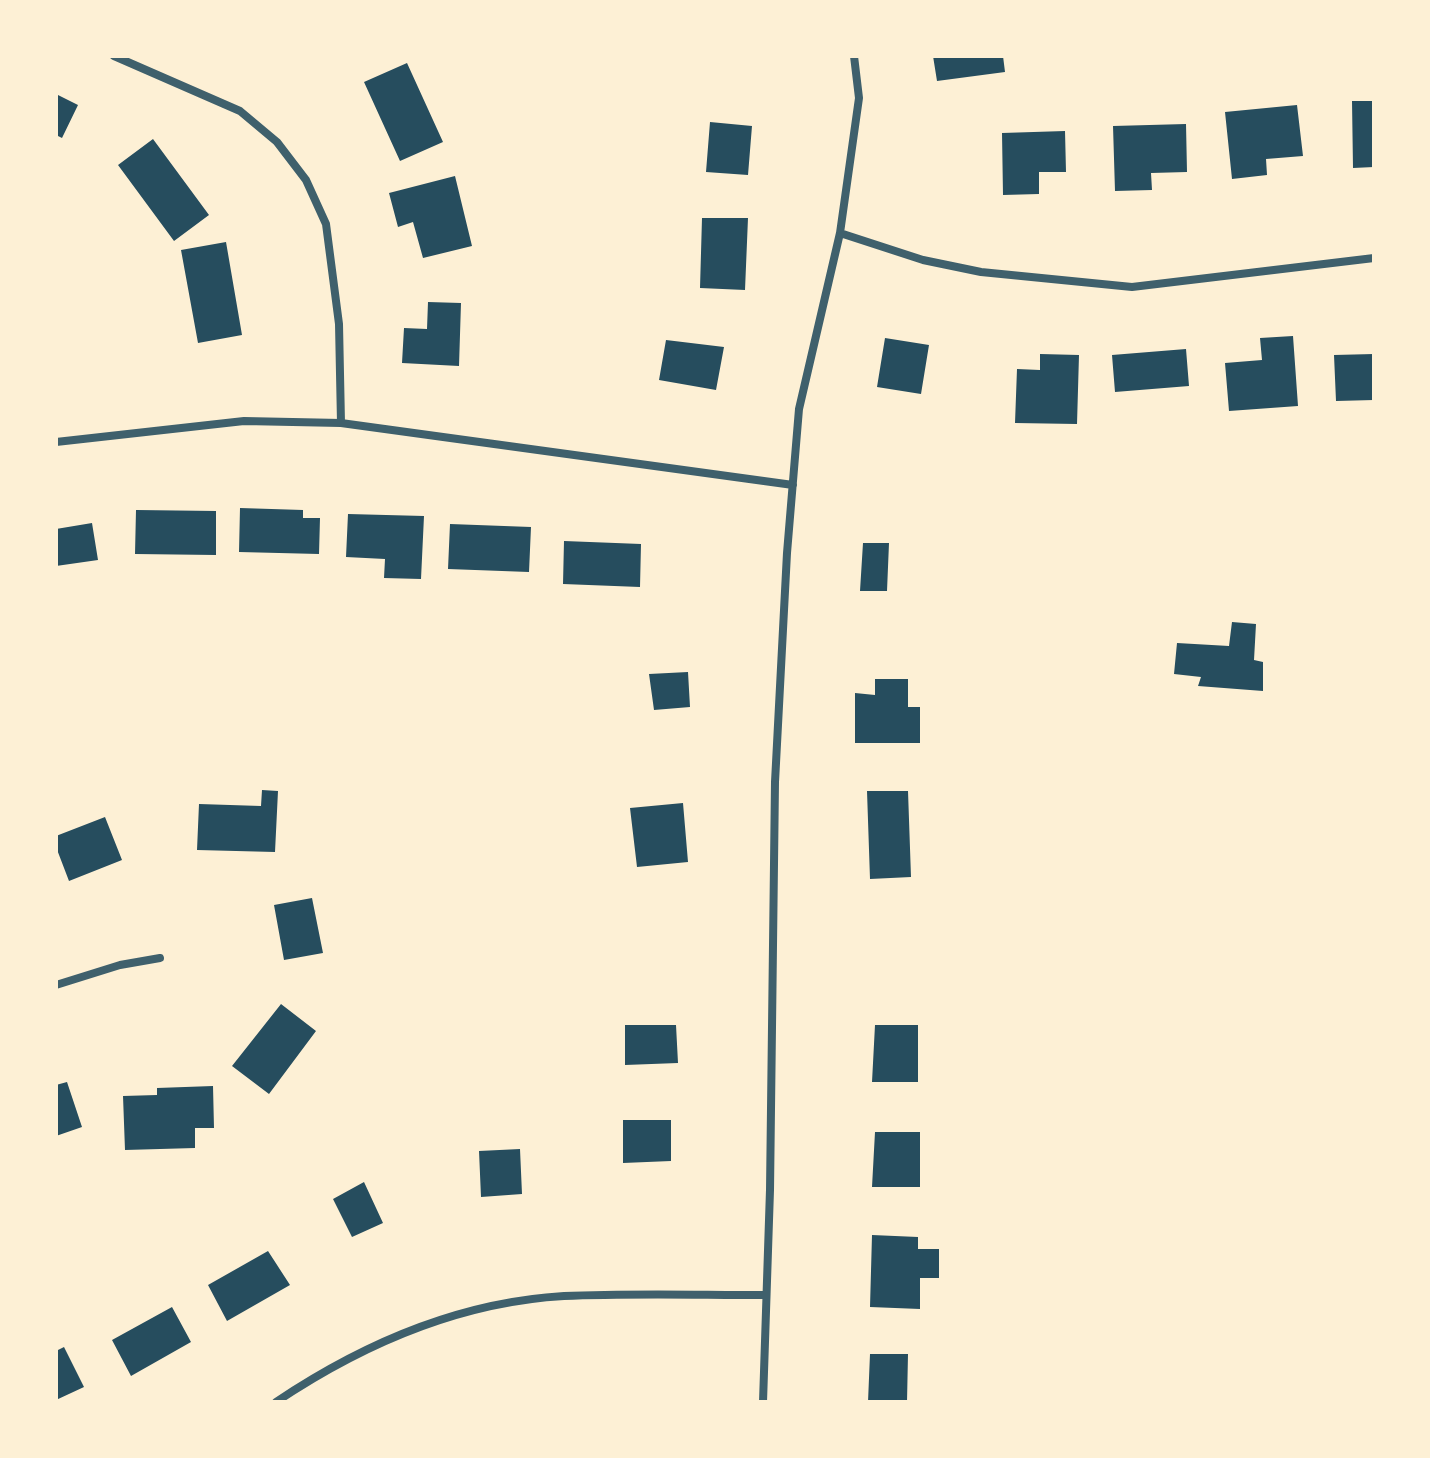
<!DOCTYPE html>
<style>
body{margin:0}
#map{position:relative;width:1430px;height:1458px;overflow:hidden;background:#fdf0d5;font-family:"Libre Baskerville",serif}
canvas{display:block}
.frame{position:absolute;inset:0;border:58px solid #fdf0d5;pointer-events:none}
</style>
<div id="map">
<canvas width="1430" height="1458"></canvas>
<div class="frame"></div>
</div>
<script>
const context = document.querySelector('canvas').getContext('2d');
context.lineJoin = 'round';
function fill(path, color) {
  context.fillStyle = color;
  context.fill(path, 'evenodd');
}
function trace(path, color, width, dash) {
  context.strokeStyle = color;
  context.lineWidth = width;
  context.lineCap = dash ? 'butt' : 'round';
  context.setLineDash(dash || []);
  context.stroke(path);
}
fill(new Path2D(`
 M 933,56 L 1003,56 L 1005,72 L 937,81 Z
 M 407,63 L 443,142 L 400,161 L 364,82 Z
 M 56,94 L 78,105 L 62,138 L 56,135 Z
 M 1352,101 L 1374,101 L 1374,167 L 1353,168 Z
 M 1297,105 L 1303,156 L 1266,159 L 1267,175 L 1232,179 L 1225,112 Z
 M 710,122 L 752,126 L 748,175 L 706,172 Z
 M 1186,124 L 1187,172 L 1151,173 L 1152,190 L 1115,191 L 1113,126 Z
 M 1065,131 L 1066,172 L 1039,172 L 1039,194 L 1003,195 L 1002,133 Z
 M 153,139 L 209,215 L 174,241 L 118,165 Z
 M 455,176 L 472,246 L 423,258 L 413,222 L 398,227 L 389,193 Z
 M 702,218 L 748,218 L 745,290 L 700,288 Z
 M 226,242 L 242,335 L 198,343 L 181,250 Z
 M 428,302 L 461,303 L 459,366 L 402,363 L 404,328 L 427,329 Z
 M 1293,336 L 1298,406 L 1229,411 L 1225,363 L 1262,360 L 1260,338 Z
 M 885,338 L 929,345 L 921,394 L 877,387 Z
 M 666,340 L 724,347 L 716,390 L 659,380 Z
 M 1186,349 L 1189,386 L 1115,392 L 1112,355 Z
 M 1040,354 L 1079,355 L 1077,424 L 1015,423 L 1017,369 L 1040,370 Z
 M 1374,354 L 1374,400 L 1336,401 L 1334,355 Z
 M 240,508 L 303,510 L 303,518 L 320,518 L 319,554 L 239,552 Z
 M 136,510 L 216,511 L 216,555 L 135,554 Z
 M 348,514 L 424,516 L 421,579 L 384,578 L 385,559 L 346,557 Z
 M 92,523 L 98,560 L 56,566 L 56,529 Z
 M 450,524 L 531,527 L 529,572 L 448,569 Z
 M 564,541 L 641,544 L 640,587 L 563,584 Z
 M 863,543 L 889,543 L 887,591 L 860,591 Z
 M 1232,622 L 1256,624 L 1254,660 L 1263,662 L 1263,691 L 1198,686 L 1201,677 L 1174,674 L 1177,643 L 1229,646 Z
 M 688,672 L 690,707 L 654,710 L 649,674 Z
 M 875,679 L 908,679 L 908,707 L 920,707 L 920,743 L 855,743 L 855,693 L 875,695 Z
 M 262,790 L 278,791 L 275,852 L 197,850 L 199,804 L 261,806 Z
 M 867,791 L 908,791 L 911,877 L 870,879 Z
 M 683,803 L 688,862 L 637,867 L 630,808 Z
 M 105,817 L 122,860 L 69,881 L 56,847 L 56,836 Z
 M 312,898 L 323,953 L 284,960 L 274,905 Z
 M 281,1004 L 316,1031 L 269,1094 L 232,1066 Z
 M 625,1025 L 676,1025 L 678,1063 L 625,1065 Z
 M 875,1025 L 918,1025 L 918,1082 L 872,1082 Z
 M 67,1082 L 82,1127 L 56,1136 L 56,1085 Z
 M 213,1086 L 214,1128 L 195,1128 L 195,1148 L 125,1150 L 123,1096 L 157,1095 L 157,1088 Z
 M 623,1120 L 671,1120 L 671,1161 L 623,1163 Z
 M 875,1132 L 920,1132 L 920,1187 L 872,1187 Z
 M 520,1149 L 522,1194 L 481,1197 L 479,1151 Z
 M 364,1182 L 383,1223 L 352,1237 L 333,1199 Z
 M 872,1235 L 918,1237 L 918,1249 L 939,1249 L 939,1278 L 920,1278 L 920,1309 L 870,1307 Z
 M 268,1251 L 290,1285 L 227,1321 L 208,1285 Z
 M 172,1307 L 191,1342 L 131,1376 L 112,1340 Z
 M 64,1347 L 84,1387 L 56,1400 L 56,1351 Z
 M 870,1354 L 908,1354 L 907,1402 L 868,1402 Z`), '#264d5e');
trace(new Path2D(`
 M 114,56 L 240,111 L 277,142 L 306,180 L 326,224 L 339,324 L 341,423
 M 840,233 L 923,260 L 981,272 L 1132,287 L 1374,258
 M 56,442 L 244,421 L 341,423 L 793,485
 M 56,985 L 120,965 L 160,958
 M 276,1402 C 361,1345 460,1302 564,1296 C 630,1293 698,1295 765,1295
 M 763,1402 L 770,1190 L 775,782 L 787,553 L 799,409 L 840,233 L 859,98 L 854,56`), '#3f606c', 8);
</script>
